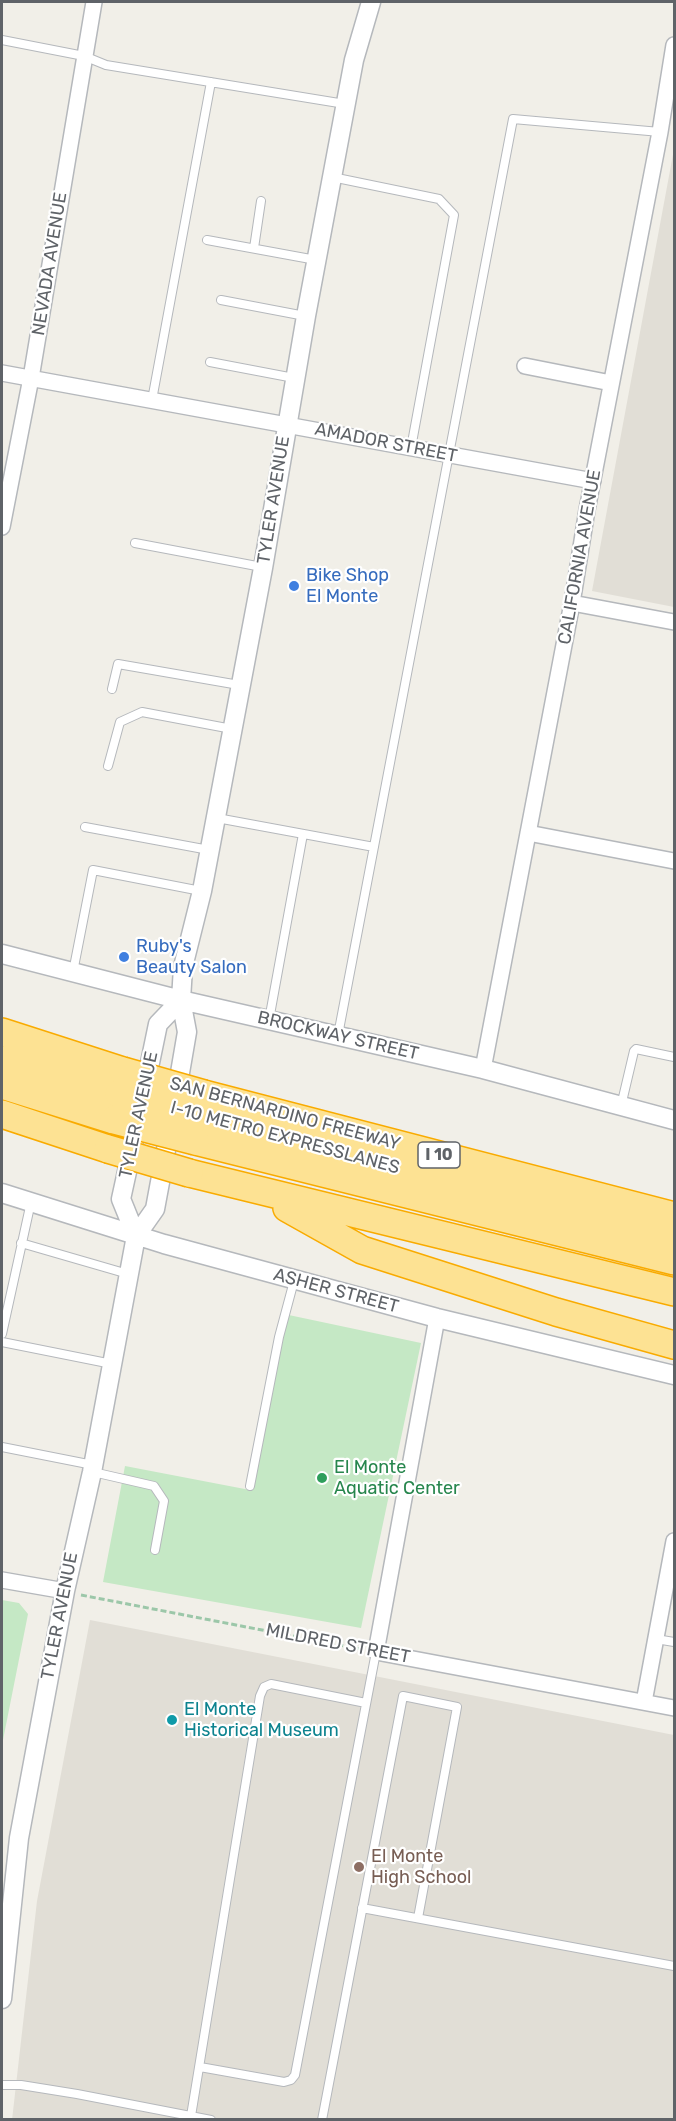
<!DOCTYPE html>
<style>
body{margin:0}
#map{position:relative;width:676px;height:2121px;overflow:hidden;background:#f1efe8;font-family:Rubik,sans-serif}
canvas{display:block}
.frame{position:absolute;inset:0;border:3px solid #5f6368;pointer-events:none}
</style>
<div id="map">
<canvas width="676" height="2121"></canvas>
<div class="frame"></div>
</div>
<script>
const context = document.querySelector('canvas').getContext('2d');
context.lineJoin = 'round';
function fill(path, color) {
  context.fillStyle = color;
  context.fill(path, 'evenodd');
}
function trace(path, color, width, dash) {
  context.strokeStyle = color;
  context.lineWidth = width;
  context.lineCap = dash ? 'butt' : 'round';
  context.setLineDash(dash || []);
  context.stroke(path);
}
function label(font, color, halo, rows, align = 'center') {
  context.font = font + ' Rubik,sans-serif';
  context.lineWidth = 4.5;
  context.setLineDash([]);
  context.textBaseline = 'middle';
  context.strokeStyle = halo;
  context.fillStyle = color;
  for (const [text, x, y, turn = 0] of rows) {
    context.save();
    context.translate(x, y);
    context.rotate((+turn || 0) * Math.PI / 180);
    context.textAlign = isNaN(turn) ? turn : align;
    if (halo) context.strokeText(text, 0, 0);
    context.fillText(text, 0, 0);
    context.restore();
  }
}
fill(new Path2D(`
 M 674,149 L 674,607 L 592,591 Z
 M 90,1620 L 674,1735 L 674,2119 L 12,2120 L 37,1901 Z`), '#e1ded6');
fill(new Path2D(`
 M 284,1314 L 421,1343 L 361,1628 L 103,1582 L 125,1466 L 250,1490 Z
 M 2,1600 L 19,1603 L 28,1614 L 2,1745 Z`), '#c5e8c5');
const service = new Path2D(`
 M 2,40 L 84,56 L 106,65 L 345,104
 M 332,177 L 439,199 L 454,215 L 411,448
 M 207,240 L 316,260
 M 254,248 L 261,201
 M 221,300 L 305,316
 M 210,362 L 294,378
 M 152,400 L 211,82
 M 135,543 L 262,567
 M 112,689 L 118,664 L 239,685
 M 108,766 L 120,722 L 142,712 L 232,729
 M 217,818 L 374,847
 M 85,827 L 209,850
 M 73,972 L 93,870 L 201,891
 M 269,1020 L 303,834
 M 338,1035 L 513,119 L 660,132
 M 621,1106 L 634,1051 L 636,1049 L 674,1057
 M 21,1243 L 128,1274
 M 2,1334 L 31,1202
 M 2,1342 L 112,1364
 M 2,1447 L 93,1465
 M 93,1472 L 154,1486 L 164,1501 L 155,1550
 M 250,1486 L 279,1337 L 294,1281
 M 656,1639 L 674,1642
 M 362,1908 L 674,1966
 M 200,2067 L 284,2082 L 291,2080 L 295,2075 L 376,1652
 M 2,2085 L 21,2085 L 77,2094 L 211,2120
 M 191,2116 L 260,1696 L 264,1687 L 271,1684 L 366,1703
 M 322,2120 L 403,1696 L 457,1707 L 418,1918`);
const minor = new Path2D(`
 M 525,366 L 611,383
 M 2,373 L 593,481
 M 2,527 L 31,378 L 94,2
 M 572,603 L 674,622
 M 528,833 L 674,861
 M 483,1069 L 572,603 L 587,510 L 660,132 L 674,45
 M 437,1318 L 376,1652 L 674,1708
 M 2,1580 L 65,1591
 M 644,1702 L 674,1541`);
const tertiary = new Path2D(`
 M 2,954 L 181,1000 L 483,1069 L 674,1120
 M 145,1087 L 158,1024 L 181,1000
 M 176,1096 L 187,1032 L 181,1000 L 183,967 L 202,891 L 263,568 L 306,316 L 354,60 L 371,2
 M 2,1193 L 164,1244 L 437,1318 L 674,1375
 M 136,1236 L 121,1199 L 139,1117
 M 2,1999 L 19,1838 L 65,1591 L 92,1472 L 136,1236 L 155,1209 L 171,1123`);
const motorway = new Path2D(`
 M 2,1032 L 123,1071
 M 2,1060 L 119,1094
 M 2,1085 L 114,1120
 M 204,1094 L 674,1216
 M 2,1114 L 108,1149
 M 200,1117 L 674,1238
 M 195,1141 L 674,1261
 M 189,1173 L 674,1292
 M 287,1208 L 362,1250 L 556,1312 L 674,1345`);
trace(service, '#b5b8bc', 10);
trace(minor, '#b5b8bc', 18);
trace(tertiary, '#b5b8bc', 21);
trace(motorway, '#f9ab00', 30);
trace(new Path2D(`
 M 81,1595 L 360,1649`), '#9cc7a9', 3, [6, 3]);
trace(service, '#fff', 8);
trace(minor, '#fff', 15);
trace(tertiary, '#fff', 18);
trace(motorway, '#fde293', 27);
const motorwayBridge = new Path2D(`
 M 123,1071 L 204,1094
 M 119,1094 L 200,1117
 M 114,1120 L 195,1141
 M 108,1149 L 189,1173`);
trace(motorwayBridge, '#f9ab00', 30, []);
trace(motorwayBridge, '#fde293', 27);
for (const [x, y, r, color] of [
 [294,586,6,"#3f7fe0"],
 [124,957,6,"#3f7fe0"],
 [322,1478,6,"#2e9e5b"],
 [172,1720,6,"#0f9aa8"],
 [359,1867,6,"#8d6e63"]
]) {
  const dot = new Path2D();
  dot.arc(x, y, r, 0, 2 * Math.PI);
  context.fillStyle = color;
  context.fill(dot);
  trace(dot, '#fff', 2);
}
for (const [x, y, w] of [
 [439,1155,42]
]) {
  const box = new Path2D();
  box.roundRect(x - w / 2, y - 13, w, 26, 4.5);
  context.fillStyle = '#fff';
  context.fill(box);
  trace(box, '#5f6368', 1.5);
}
label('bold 16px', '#5f6368', null, [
 ["I 10",439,1155]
]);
label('18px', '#5f6368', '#fff', [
 ["NEVADA AVENUE",50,264,-81],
 ["AMADOR STREET",386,443,11],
 ["TYLER AVENUE",274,500,-81],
 ["CALIFORNIA AVENUE",580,557,-80],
 ["BROCKWAY STREET",338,1036,13],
 ["SAN BERNARDINO FREEWAY",285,1114,15],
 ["TYLER AVENUE",139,1115,-78],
 ["I-10 METRO EXPRESSLANES",285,1138,15],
 ["ASHER STREET",336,1291,15],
 ["TYLER AVENUE",60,1616,-79],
 ["MILDRED STREET",338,1644,11]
]);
label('18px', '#366cbe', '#fff', [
 ["Bike Shop",306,576],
 ["El Monte",306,597],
 ["Ruby's",136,947],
 ["Beauty Salon",136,968]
], 'left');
label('18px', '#27864d', '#fff', [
 ["El Monte",334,1468],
 ["Aquatic Center",334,1489]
], 'left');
label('18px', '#0d838f', '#fff', [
 ["El Monte",184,1710],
 ["Historical Museum",184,1731]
], 'left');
label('18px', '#785e54', '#fff', [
 ["El Monte",371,1857],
 ["High School",371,1878]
], 'left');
</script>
